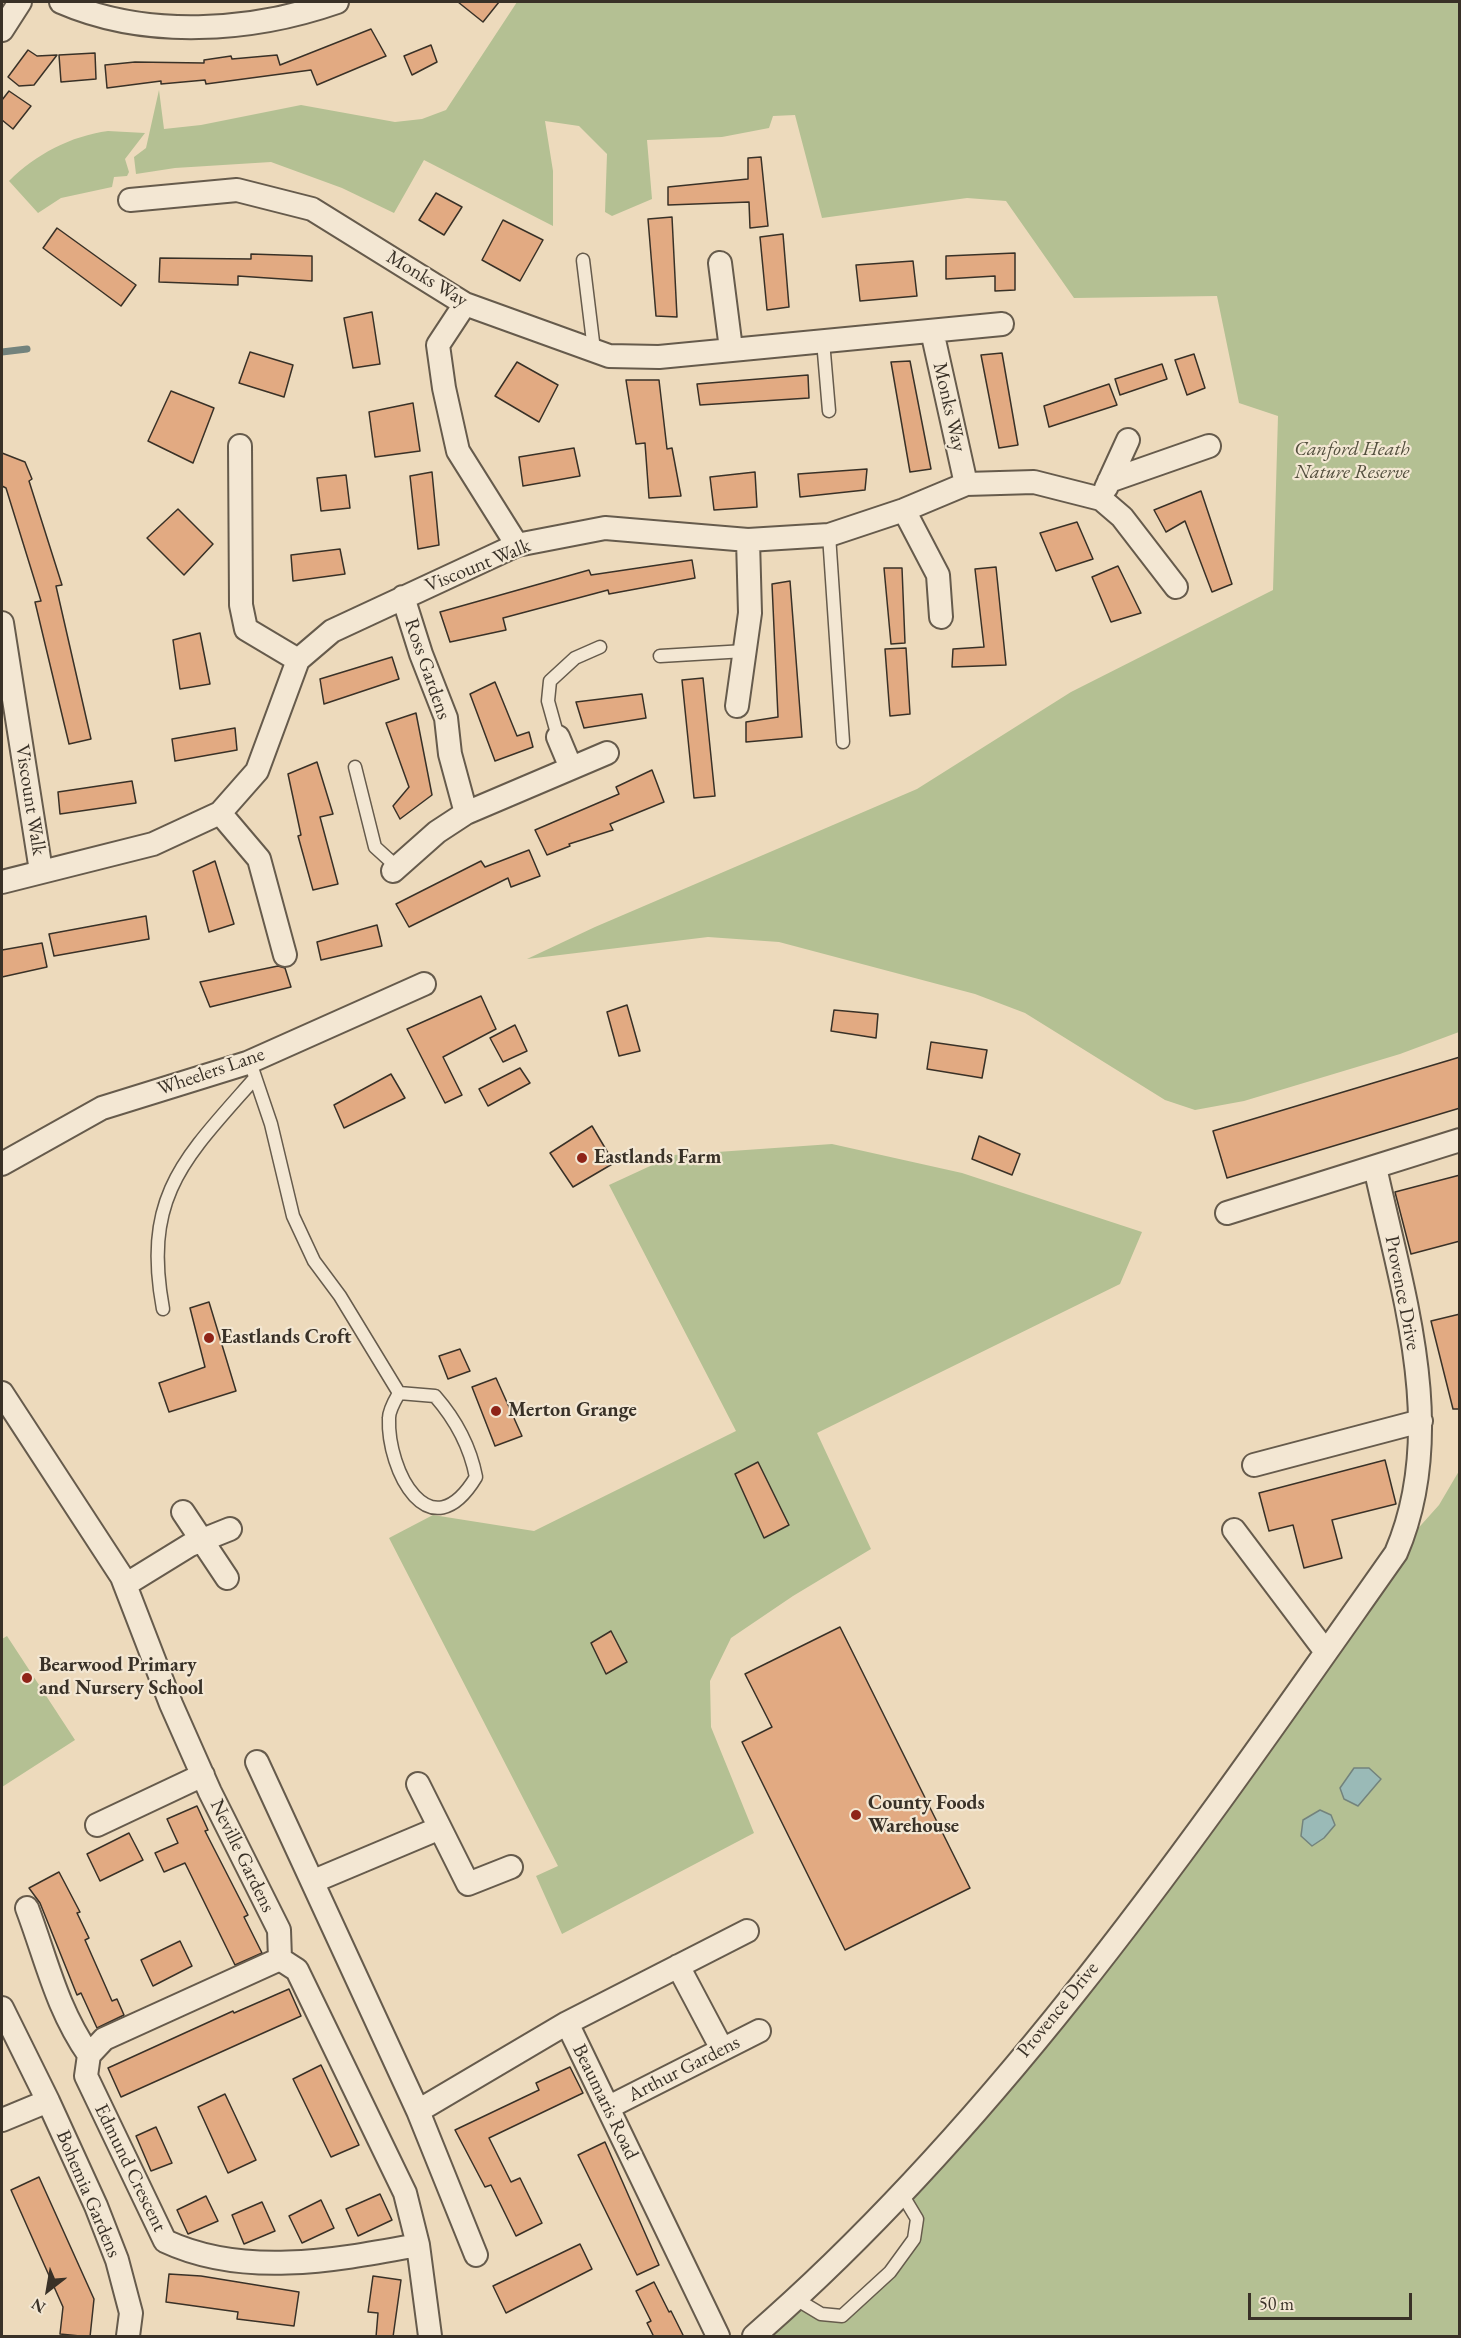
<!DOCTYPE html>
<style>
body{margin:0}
#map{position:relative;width:1461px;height:2338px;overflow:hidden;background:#eddabc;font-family:"EB Garamond",serif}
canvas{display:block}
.frame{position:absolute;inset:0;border:3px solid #393127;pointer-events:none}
.north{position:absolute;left:18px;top:2260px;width:60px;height:60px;-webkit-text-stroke:4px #f3e7d3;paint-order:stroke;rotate:211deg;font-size:16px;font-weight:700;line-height:24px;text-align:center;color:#393127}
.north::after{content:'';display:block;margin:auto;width:21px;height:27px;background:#393127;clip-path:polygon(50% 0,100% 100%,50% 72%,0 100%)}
.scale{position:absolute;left:1248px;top:2293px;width:164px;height:27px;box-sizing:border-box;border:3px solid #393127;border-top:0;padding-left:8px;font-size:18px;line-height:21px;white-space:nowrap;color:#393127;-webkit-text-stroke:4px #f3e7d3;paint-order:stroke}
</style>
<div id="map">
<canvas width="1461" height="2338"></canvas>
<div class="frame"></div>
<div class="north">N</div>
<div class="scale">50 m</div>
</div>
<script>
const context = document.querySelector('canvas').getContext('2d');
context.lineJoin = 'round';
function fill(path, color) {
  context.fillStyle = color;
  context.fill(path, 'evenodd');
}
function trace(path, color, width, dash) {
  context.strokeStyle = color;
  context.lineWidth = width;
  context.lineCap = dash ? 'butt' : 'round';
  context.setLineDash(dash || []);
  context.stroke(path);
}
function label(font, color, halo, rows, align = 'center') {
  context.font = font + ' "EB Garamond",serif';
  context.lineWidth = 4.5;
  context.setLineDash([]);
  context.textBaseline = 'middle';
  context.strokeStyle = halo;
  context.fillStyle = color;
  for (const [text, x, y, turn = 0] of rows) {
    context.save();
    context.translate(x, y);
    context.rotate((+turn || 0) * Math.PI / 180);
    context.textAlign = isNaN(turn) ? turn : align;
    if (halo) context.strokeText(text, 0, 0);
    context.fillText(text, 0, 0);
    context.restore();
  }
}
fill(new Path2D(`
 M 517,2 L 1459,2 L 1459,1032 L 1400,1054 L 1244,1101 L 1195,1110 L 1165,1100 L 1025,1013 L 975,994 L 779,942 L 708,937 L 527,959 L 595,927 L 917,789 L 1071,692 L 1273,590 L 1278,416 L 1239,403 L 1217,296 L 1074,298 L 1006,201 L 967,198 L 822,218 L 795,115 L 773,116 L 769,128 L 722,137 L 647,140 L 652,199 L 612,216 L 605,212 L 607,154 L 579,126 L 545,121 L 553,171 L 553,226 L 424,160 L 394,213 L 342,188 L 271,162 L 175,168 L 136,174 L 134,157 L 146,148 L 159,90 L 164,129 L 201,125 L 301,105 L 395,122 L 422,119 L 446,110 Z
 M 108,131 L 145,133 L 125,159 L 129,172 L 127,176 L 114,177 L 112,187 L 61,198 L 38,213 L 9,181 C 36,154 71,136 108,131 Z
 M 832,1144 L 962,1173 L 1142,1232 L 1120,1284 L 817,1433 L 871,1549 L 793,1596 L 731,1638 L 710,1681 L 711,1727 L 754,1833 L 562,1934 L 536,1876 L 558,1866 L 389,1538 L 433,1515 L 534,1531 L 736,1431 L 609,1185 L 674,1155 Z
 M 1459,1471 L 1459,2336 L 754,2336 L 796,2299 L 842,2316 L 914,2239 L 917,2219 L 902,2194 L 1051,2021 L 1396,1553 L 1439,1505 Z
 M 7,1636 L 75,1740 L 2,1787 L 2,1639 Z`), '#b4c093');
const water = new Path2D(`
 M 1354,1768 L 1369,1768 L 1381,1779 L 1358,1806 L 1344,1799 L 1340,1788 Z
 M 1320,1810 L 1331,1815 L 1335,1825 L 1324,1838 L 1312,1846 L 1301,1836 L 1303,1820 Z`);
fill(water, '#9abab7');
trace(water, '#73837d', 1.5);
trace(new Path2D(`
 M 2,352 L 27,349`), '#73837d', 7);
const building = new Path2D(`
 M 458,2 L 499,2 L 483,22 Z
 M 371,29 L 386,56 L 317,85 L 311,70 L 206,84 L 205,80 L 161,84 L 161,81 L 107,88 L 105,65 L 135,62 L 204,63 L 204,60 L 231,56 L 232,59 L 277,55 L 280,65 Z
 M 431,45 L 437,62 L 412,75 L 404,56 Z
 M 28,50 L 37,56 L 57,55 L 34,85 L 19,86 L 8,77 Z
 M 95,53 L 96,79 L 61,82 L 59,55 Z
 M 9,91 L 31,106 L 13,129 L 2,120 L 2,100 Z
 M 761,157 L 768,226 L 750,228 L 749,202 L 668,205 L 668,187 L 748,179 L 748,158 Z
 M 436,193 L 462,207 L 444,235 L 419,220 Z
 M 672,217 L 677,317 L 656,316 L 648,219 Z
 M 503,220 L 543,240 L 520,281 L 482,260 Z
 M 57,228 L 136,285 L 121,306 L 43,248 Z
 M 783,234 L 789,307 L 767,310 L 760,237 Z
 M 1015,253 L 1015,290 L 995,291 L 995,276 L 946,279 L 946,256 Z
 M 251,254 L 312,256 L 312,281 L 238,276 L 238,285 L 159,282 L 160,258 L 251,259 Z
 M 913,261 L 917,296 L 860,301 L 856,265 Z
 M 372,312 L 380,364 L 353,368 L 344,318 Z
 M 250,352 L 293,365 L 284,397 L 239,383 Z
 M 1002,353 L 1018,445 L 999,448 L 981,355 Z
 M 1194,354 L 1205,388 L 1187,395 L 1175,360 Z
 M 910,361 L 931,469 L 910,472 L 891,362 Z
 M 517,362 L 558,385 L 539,422 L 495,396 Z
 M 1162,364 L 1167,379 L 1120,395 L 1115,379 Z
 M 808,375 L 809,398 L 700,405 L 697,384 Z
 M 626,380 L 659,380 L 667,449 L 672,448 L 681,496 L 649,498 L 645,443 L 636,444 Z
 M 1109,384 L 1117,405 L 1049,427 L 1044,406 Z
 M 171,391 L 214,408 L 193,463 L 148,441 Z
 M 413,403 L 420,451 L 375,457 L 369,412 Z
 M 574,448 L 580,476 L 523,486 L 519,457 Z
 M 2,453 L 25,462 L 32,479 L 29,481 L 62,585 L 56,586 L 91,739 L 69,744 L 35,602 L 41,601 L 6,488 L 2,486 Z
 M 867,469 L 865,490 L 800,497 L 798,474 Z
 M 432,472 L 439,545 L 418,549 L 410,476 Z
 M 755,472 L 757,507 L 714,510 L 710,477 Z
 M 346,475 L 350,508 L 321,511 L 317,478 Z
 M 1201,491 L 1232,584 L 1212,592 L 1185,521 L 1166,532 L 1154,510 Z
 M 178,509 L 213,544 L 184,575 L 147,538 Z
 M 1077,522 L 1093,559 L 1056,571 L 1040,533 Z
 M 340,549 L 345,574 L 293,581 L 291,555 Z
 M 692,560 L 695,578 L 609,594 L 608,590 L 503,618 L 506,630 L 450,642 L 440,612 L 589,570 L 591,575 Z
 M 1118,566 L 1141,613 L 1111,622 L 1092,577 Z
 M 996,567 L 1006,665 L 952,667 L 953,649 L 984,647 L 975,569 Z
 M 884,568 L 902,568 L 905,643 L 891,644 Z
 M 790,581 L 802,737 L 746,742 L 746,722 L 778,717 L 772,584 Z
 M 200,633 L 210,684 L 180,689 L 173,640 Z
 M 906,648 L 910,714 L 890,716 L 885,649 Z
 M 392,657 L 399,679 L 324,704 L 320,679 Z
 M 703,678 L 715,796 L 694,798 L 682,680 Z
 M 495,682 L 517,736 L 529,732 L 533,747 L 495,761 L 470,694 Z
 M 642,694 L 646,718 L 584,728 L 576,702 Z
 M 416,713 L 432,795 L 400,819 L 393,806 L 409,787 L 386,723 Z
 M 235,728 L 237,750 L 175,761 L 172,739 Z
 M 317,762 L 333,814 L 320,817 L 338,884 L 313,890 L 298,836 L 301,835 L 288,774 Z
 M 652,770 L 664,802 L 610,824 L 613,830 L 569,844 L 570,846 L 547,855 L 535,830 L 619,794 L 616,787 Z
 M 132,781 L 136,803 L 60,814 L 58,792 Z
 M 529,850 L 540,876 L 511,887 L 508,878 L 409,927 L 396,904 L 481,861 L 485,867 Z
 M 215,861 L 234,924 L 209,932 L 193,871 Z
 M 146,916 L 149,939 L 54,956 L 49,934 Z
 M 377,925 L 382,946 L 321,960 L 317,942 Z
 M 42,943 L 47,967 L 2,977 L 2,950 Z
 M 278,966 L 285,968 L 291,987 L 210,1007 L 200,982 Z
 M 481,996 L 496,1029 L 443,1057 L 462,1095 L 445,1103 L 407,1029 Z
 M 627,1005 L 640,1051 L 619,1056 L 607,1012 Z
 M 834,1010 L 878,1014 L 876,1038 L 831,1031 Z
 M 515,1025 L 527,1051 L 503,1062 L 490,1038 Z
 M 931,1042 L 987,1050 L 982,1078 L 927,1069 Z
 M 1460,1057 L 1460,1108 L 1227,1178 L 1213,1131 Z
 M 520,1068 L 530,1083 L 488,1106 L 479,1089 Z
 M 391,1074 L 405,1098 L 344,1128 L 334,1105 Z
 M 592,1126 L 614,1163 L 573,1187 L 550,1153 Z
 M 979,1136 L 1020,1154 L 1012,1175 L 972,1159 Z
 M 1460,1175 L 1460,1241 L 1411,1254 L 1395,1192 Z
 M 209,1302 L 236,1391 L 169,1412 L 159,1383 L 205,1367 L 190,1308 Z
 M 1460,1314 L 1460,1409 L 1453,1409 L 1431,1321 Z
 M 460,1349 L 470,1371 L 448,1379 L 439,1356 Z
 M 496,1378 L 522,1436 L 495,1446 L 472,1387 Z
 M 1385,1460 L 1396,1504 L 1332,1520 L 1342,1558 L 1304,1568 L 1293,1525 L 1269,1531 L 1259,1493 Z
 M 758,1462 L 789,1525 L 764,1538 L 735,1474 Z
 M 840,1627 L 970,1888 L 845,1950 L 742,1742 L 772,1727 L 745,1674 Z
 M 611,1631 L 627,1662 L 606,1674 L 591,1643 Z
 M 197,1806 L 208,1830 L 205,1831 L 248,1915 L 244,1917 L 262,1953 L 235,1965 L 185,1863 L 164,1872 L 155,1853 L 178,1843 L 167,1819 Z
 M 129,1833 L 143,1860 L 100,1881 L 87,1854 Z
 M 59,1872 L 80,1912 L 77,1913 L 89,1938 L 85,1940 L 112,2001 L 117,1999 L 124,2015 L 97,2028 L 81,1993 L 77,1995 L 40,1903 L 29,1888 Z
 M 180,1941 L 192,1966 L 153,1986 L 141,1960 Z
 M 289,1989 L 301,2016 L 121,2097 L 108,2068 L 233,2011 L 234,2013 Z
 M 321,2065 L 359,2145 L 331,2157 L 293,2079 Z
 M 570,2067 L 583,2093 L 489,2138 L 511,2182 L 520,2178 L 542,2223 L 516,2236 L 491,2185 L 485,2187 L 455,2130 L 539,2090 L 536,2083 Z
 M 225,2094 L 256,2160 L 228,2173 L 198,2107 Z
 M 156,2127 L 172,2163 L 151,2171 L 136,2136 Z
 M 605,2142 L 659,2265 L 637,2275 L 578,2155 Z
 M 39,2177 L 94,2299 L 90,2337 L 60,2334 L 63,2307 L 11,2190 Z
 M 380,2194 L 392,2220 L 358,2236 L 346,2209 Z
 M 206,2196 L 218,2221 L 188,2234 L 177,2210 Z
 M 321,2200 L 334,2228 L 302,2243 L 289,2216 Z
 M 262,2202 L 275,2231 L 244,2244 L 232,2215 Z
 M 580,2244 L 592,2269 L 506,2313 L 493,2286 Z
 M 169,2274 L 201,2276 L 299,2292 L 294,2326 L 237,2319 L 238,2312 L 166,2302 Z
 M 373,2276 L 401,2280 L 393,2337 L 376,2337 L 378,2313 L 368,2312 Z
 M 654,2282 L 669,2312 L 671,2311 L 684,2337 L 654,2337 L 647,2323 L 651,2321 L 636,2291 Z`);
fill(building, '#e2aa82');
trace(building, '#393127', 1.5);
const service = new Path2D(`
 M 583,260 L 594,350
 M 823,341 L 829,411
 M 829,535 L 843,742
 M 660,656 L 745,651
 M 558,737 L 548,701 L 550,681 L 575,658 L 600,647
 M 355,767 L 375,847 L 397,867
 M 250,1062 L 271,1124 L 293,1216 L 314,1261 L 340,1296 L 399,1393 L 435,1396 C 456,1420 470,1446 476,1477 C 430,1553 387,1471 389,1418 C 389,1410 395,1400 399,1393
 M 163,1309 C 142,1195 185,1158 255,1078
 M 796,2299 L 821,2314 L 842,2316 L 890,2272 L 914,2239 L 917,2219 L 902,2194`);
const minor = new Path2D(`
 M 61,2 C 146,39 251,32 337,2
 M 2,30 L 20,2
 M 130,200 L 237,190 L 312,209 L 465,304 L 609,356 L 659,357 L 1002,324
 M 720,263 L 731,349
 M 465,304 L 438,345 L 444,388 L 458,451 L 517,545
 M 932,331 L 966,484
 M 240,446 L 241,605 L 246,629 L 298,660
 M 1109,481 L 1209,446
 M 1106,488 L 1128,440
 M 904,510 L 938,575 L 941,617
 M 403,597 L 421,654 L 446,718 L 450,754 L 466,813
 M 2,623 L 41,871
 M 737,706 L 750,613 L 748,540
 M 558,737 L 571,768
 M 220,813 L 259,859 L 285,955
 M 393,871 L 437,832 L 466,813 L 607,753
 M 2,882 L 153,844 L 220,813 L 257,771 L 298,660 L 332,631 L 517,545 L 605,528 L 748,540 L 829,535 L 904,510 L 966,484 L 1034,482 L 1101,499 L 1122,517 L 1176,587
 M 2,1164 L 102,1108 L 247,1063 L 424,984
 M 1227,1213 L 1460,1140
 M 2,1393 L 122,1577 L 171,1704 L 210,1792 L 279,1930 L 280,1959 L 297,1970 L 405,2193 L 418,2245 L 430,2336
 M 1254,1465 L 1421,1421
 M 183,1512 L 227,1578
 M 1234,1530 L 1326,1652
 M 125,1585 L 190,1545 L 230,1529
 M 257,1762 L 418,2111 L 567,2023 L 718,2336
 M 418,1784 L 468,1884 L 511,1867
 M 97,1825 L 203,1775
 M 314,1881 L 440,1828
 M 27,1908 C 47,1961 56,2007 89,2055
 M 280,1959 L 104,2039 L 89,2055 L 86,2076 L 165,2241 C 244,2278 336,2260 418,2245
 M 678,1966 L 722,2049
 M 2,2008 L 48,2101
 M 567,2023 L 747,1931
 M 609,2107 L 759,2031
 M 418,2111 L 476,2255
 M 2,2120 L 48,2101 L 96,2206 L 117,2260 L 131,2313 L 128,2336
 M 754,2336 C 1006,2117 1204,1825 1396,1553 C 1449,1430 1402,1291 1375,1167`);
trace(service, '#665b4c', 15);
trace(minor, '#665b4c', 26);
trace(service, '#f3e7d3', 12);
trace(minor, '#f3e7d3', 22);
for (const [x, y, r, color] of [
 [582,1158,6,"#8f2418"],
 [209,1338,6,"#8f2418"],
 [496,1411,6,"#8f2418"],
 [27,1678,6,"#8f2418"],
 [856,1815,6,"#8f2418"]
]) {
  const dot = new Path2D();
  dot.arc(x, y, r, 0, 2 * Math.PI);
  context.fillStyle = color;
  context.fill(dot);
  trace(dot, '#f3e7d3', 2);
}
label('20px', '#393127', '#f3e7d3', [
 ["Monks Way",427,279,31],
 ["Monks Way",949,407,77],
 ["Viscount Walk",478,566,-22],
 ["Ross Gardens",427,669,71],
 ["Viscount Walk",30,800,81],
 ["Wheelers Lane",211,1072,-19],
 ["Provence Drive",1402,1293,79],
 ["Neville Gardens",242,1856,64],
 ["Provence Drive",1058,2010,-51],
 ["Arthur Gardens",684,2069,-27],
 ["Beaumaris Road",605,2102,64],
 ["Edmund Crescent",130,2168,64],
 ["Bohemia Gardens",88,2194,67]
]);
label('italic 20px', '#524e3d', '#f3e7d3', [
 ["Canford Heath",1352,450],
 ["Nature Reserve",1352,473]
]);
label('bold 20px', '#393127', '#f3e7d3', [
 ["Eastlands Farm",594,1158],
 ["Eastlands Croft",221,1338],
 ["Merton Grange",508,1411],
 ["Bearwood Primary",39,1666],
 ["and Nursery School",39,1689],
 ["County Foods",868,1804],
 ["Warehouse",868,1827]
], 'left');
</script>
